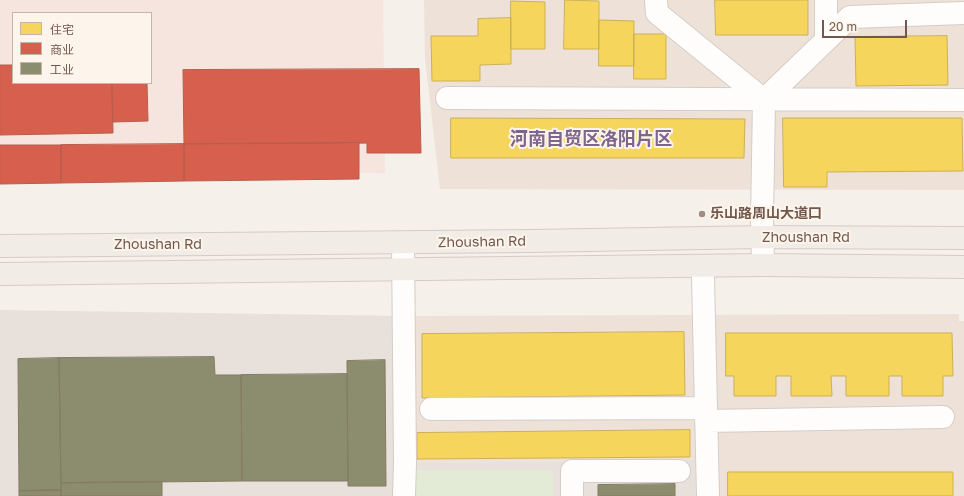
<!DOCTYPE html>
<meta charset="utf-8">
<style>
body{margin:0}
#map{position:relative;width:964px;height:496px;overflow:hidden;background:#f5f0ea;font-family:"Golos Text","Noto Sans SC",sans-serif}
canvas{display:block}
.legend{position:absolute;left:12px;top:12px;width:140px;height:72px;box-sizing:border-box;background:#fdf5eb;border:1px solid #c5b6ab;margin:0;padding:5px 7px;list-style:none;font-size:12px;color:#71574c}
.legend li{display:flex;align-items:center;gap:8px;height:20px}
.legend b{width:20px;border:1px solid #c5b6ab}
.scale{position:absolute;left:822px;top:20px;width:85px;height:18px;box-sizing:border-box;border:2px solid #71574c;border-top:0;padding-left:5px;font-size:12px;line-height:14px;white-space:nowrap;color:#71574c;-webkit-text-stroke:3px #fdf5eb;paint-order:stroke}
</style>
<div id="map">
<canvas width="964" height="496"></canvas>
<ul class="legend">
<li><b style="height:11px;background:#f6d55c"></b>住宅</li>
<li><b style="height:11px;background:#d6604d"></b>商业</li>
<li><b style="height:11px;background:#8c8c6e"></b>工业</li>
</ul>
<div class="scale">20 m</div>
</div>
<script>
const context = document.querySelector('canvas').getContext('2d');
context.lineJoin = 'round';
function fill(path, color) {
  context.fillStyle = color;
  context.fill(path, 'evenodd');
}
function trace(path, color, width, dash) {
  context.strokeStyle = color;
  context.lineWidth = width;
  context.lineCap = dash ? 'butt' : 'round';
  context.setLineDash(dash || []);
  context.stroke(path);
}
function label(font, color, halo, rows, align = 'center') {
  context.font = font + ' "Golos Text","Noto Sans SC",sans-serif';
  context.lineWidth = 4;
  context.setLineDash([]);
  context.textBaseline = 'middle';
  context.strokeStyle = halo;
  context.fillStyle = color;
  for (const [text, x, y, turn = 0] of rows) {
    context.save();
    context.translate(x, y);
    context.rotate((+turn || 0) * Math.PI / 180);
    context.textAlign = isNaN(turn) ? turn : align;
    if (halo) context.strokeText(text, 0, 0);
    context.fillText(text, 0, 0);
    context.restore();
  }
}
fill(new Path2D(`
 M 424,0 L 964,0 L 964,190 L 440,189 L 425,58 Z
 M 959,314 L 959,321 L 964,321 L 964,496 L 695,496 L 694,460 L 405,463 L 404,316 Z`), '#eee2d8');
fill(new Path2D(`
 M 0,0 L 383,0 L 385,173 L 0,171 ZM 13,13 L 151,13 L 151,83 L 13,83 Z`), '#f5e5de');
fill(new Path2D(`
 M 0,310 L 404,316 L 405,463 L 695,460 L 695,496 L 0,496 Z`), '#e7e0db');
fill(new Path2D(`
 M 416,470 L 553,470 L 553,496 L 416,496 Z`), '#e3ead6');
const homes = new Path2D(`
 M 565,0 L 599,1 L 599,49 L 564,49 Z
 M 715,0 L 808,0 L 808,35 L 716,35 Z
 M 511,1 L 545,2 L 545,49 L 511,49 Z
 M 511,18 L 511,64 L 480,65 L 480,81 L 432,81 L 431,36 L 478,36 L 478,19 Z
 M 599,20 L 634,21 L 634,66 L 599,66 Z
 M 634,34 L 666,34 L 666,79 L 634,79 Z
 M 947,36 L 948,85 L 856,86 L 855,37 Z
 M 451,118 L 745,119 L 744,158 L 451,158 Z
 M 783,118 L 962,118 L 963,171 L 827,172 L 827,187 L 784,187 Z
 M 684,332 L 685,395 L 422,398 L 422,334 Z
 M 726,333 L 952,333 L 953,376 L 943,376 L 943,396 L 902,396 L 902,376 L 889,376 L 889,396 L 846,396 L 846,376 L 831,376 L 832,396 L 791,396 L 791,376 L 776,376 L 776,396 L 734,396 L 734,376 L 726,376 Z
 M 690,430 L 690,457 L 417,459 L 417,433 Z
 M 728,472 L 953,472 L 953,496 L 728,496 Z`);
fill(homes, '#f6d55c');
trace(homes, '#ceaf57', 1);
const shops = new Path2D(`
 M 0,65 L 13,65 L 13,83 L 112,83 L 113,133 L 0,135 Z
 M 419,69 L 421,153 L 367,153 L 367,143 L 184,144 L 183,70 Z
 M 112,83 L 147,83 L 148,121 L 113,122 Z
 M 359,143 L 359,179 L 184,181 L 184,144 Z
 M 184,144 L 184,181 L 61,183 L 61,145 Z
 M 0,145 L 61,145 L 61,183 L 0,184 Z`);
fill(shops, '#d6604d');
trace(shops, '#b85d4d', 1);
const industry = new Path2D(`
 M 214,357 L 215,375 L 241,375 L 242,481 L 61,483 L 59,358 Z
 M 59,358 L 61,490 L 19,491 L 18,359 Z
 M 385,360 L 386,486 L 348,486 L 347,361 Z
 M 347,374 L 348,481 L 242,481 L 241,375 Z
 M 162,482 L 162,496 L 61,496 L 61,483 Z
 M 675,484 L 675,496 L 598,496 L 598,485 Z
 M 61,490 L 61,496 L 19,496 L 19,491 Z`);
fill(industry, '#8c8c6e');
trace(industry, '#847c64', 1);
const minor = new Path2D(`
 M 656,0 L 657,13 L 764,100 L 850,17 L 964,13
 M 826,0 L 826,39
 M 447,98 L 964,100
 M 403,243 L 405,463 L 404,496
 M 763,265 L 762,219 L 764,100
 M 701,266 L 703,277 L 708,496
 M 431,409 L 705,408
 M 706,421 L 943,417
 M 572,496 L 572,471 L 679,471`);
const major = new Path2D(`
 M 0,246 L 530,241 L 763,237 L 964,238
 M 0,274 L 763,265 L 964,267`);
trace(minor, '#d4cdc8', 24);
trace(major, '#d4cbc6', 24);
trace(minor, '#fefdfc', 22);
trace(major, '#f1ece5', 22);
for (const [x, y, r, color] of [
 [702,214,4,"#9f8d83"]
]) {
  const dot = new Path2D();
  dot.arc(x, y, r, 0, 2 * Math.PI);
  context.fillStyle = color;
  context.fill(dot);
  trace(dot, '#fdf5eb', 1.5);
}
label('bold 14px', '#71574c', '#fdf5eb', [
 ["乐山路周山大道口",710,214]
], 'left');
label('14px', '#71574c', '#fdf5eb', [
 ["Zhoushan Rd",806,238],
 ["Zhoushan Rd",482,242,-1],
 ["Zhoushan Rd",158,245]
]);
label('bold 18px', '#7d658d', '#fdf5eb', [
 ["河南自贸区洛阳片区",591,139]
]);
</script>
